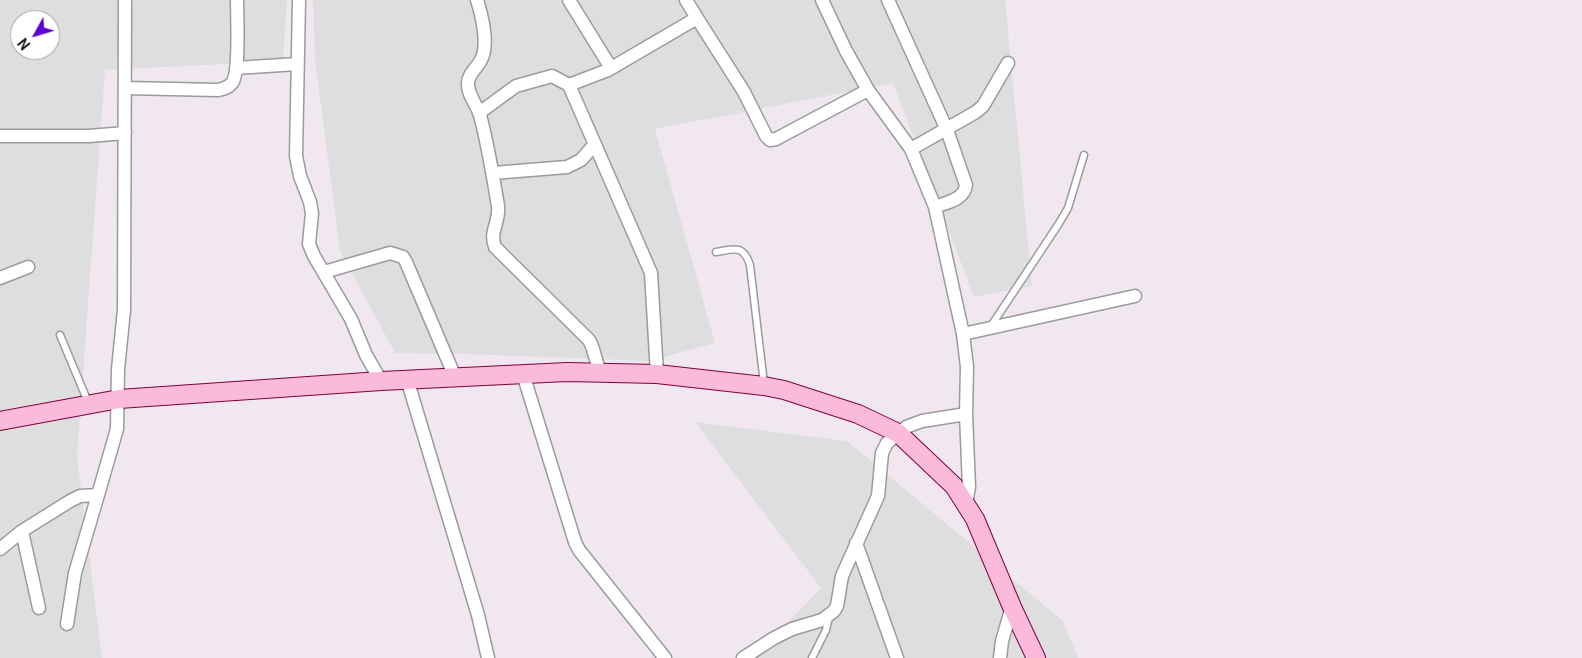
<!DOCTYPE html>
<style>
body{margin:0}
#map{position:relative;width:1582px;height:658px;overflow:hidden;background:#f1e7f0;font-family:Roboto,sans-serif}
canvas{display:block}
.north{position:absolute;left:10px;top:10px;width:50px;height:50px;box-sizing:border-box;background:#fff;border:1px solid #a6a6a6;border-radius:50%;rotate:231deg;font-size:14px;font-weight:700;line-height:20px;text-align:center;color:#212121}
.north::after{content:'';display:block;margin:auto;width:18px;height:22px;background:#5e00d1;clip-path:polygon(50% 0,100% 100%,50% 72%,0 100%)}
</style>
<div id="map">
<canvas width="1582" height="658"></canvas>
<div class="north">N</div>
</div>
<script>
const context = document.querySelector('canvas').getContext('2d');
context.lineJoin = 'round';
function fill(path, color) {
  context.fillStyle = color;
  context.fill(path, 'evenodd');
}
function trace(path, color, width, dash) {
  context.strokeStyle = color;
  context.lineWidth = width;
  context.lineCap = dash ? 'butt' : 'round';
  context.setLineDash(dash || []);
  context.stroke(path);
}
fill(new Path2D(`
 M 0,0 L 287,0 L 283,61 L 105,70 L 77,456 L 102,658 L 0,658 ZM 20,20 L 50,20 L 50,50 L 20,50 Z
 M 313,0 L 1005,0 L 1032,286 L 974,297 L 893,83 L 655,129 L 715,343 L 649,361 L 465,354 L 395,353 L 340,251 L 315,59 Z
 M 695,422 L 847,441 L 1063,621 L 1078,658 L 754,658 L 821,588 Z`), '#dededf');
const lane = new Path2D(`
 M 716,252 C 735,249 743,244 750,265 L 764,384
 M 991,326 L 1058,225 L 1068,208 L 1084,155
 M 60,335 L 88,402
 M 812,658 L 826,630 L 829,617`);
const street = new Path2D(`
 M 299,0 L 296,156 L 300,176 L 310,202 L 312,213 L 309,244 L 314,256 L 351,319 L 366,355 L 381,381
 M 477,0 C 482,16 489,45 481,60 C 477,68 468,74 468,83 C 467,94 477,105 480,115 C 488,145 493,176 498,206 C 500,222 489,231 495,247 L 589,340 L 592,346 L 600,373
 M 569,0 L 611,68
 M 686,0 L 697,18
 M 822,0 L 846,51 L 868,90 L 911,149 L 935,207 L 963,334 L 967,367 L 966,414 L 969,487 L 966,503
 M 888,0 L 947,130 L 966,185 C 964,200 947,202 935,207
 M 236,68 L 297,64
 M 569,85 L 651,273 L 657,374
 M 125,88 L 218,90 C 223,89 228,88 232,83 C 240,73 237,16 237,0
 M 479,113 L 516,86 L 552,76 L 569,85 L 608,70 L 697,18 L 744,92 L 766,136 L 770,140 L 776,139 L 868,90
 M 0,136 L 89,136 L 125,133
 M 911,149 L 976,112 L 983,106 L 1008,63
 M 493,173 L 567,167 L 581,160 L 595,144
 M 324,272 L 390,253 L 403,257 L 406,262 L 455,377
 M 0,278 L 28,267
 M 963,334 L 1135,296
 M 523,374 L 575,542 L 579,550 L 665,658
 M 407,379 L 478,615 L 488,658
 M 22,531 L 39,608
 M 856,543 L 897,658
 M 0,549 L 22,531 L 70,501 L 80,496 L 98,495 L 117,429 L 118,369 L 124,310 L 125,0
 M 67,624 L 75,573 L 98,495
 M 743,658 L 774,638 L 792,629 L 822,620 L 834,611 L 837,606 L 842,576 L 878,496 L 882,453 L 887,443 L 906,427 L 922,421 L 966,414
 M 1000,658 L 1002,641 L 1012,607`);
const secondary = new Path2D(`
 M 0,421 L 119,399 L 381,381 L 567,372 L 657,374 L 764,386 L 784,390 L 858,414 L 898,433 L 954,486 L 975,519 L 1012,607 L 1036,658`);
trace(lane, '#9b9b9b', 9);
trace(street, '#9b9b9b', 15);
trace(secondary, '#7e0139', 20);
trace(lane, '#fff', 6);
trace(street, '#fff', 12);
trace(secondary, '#fcbadb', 18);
</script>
